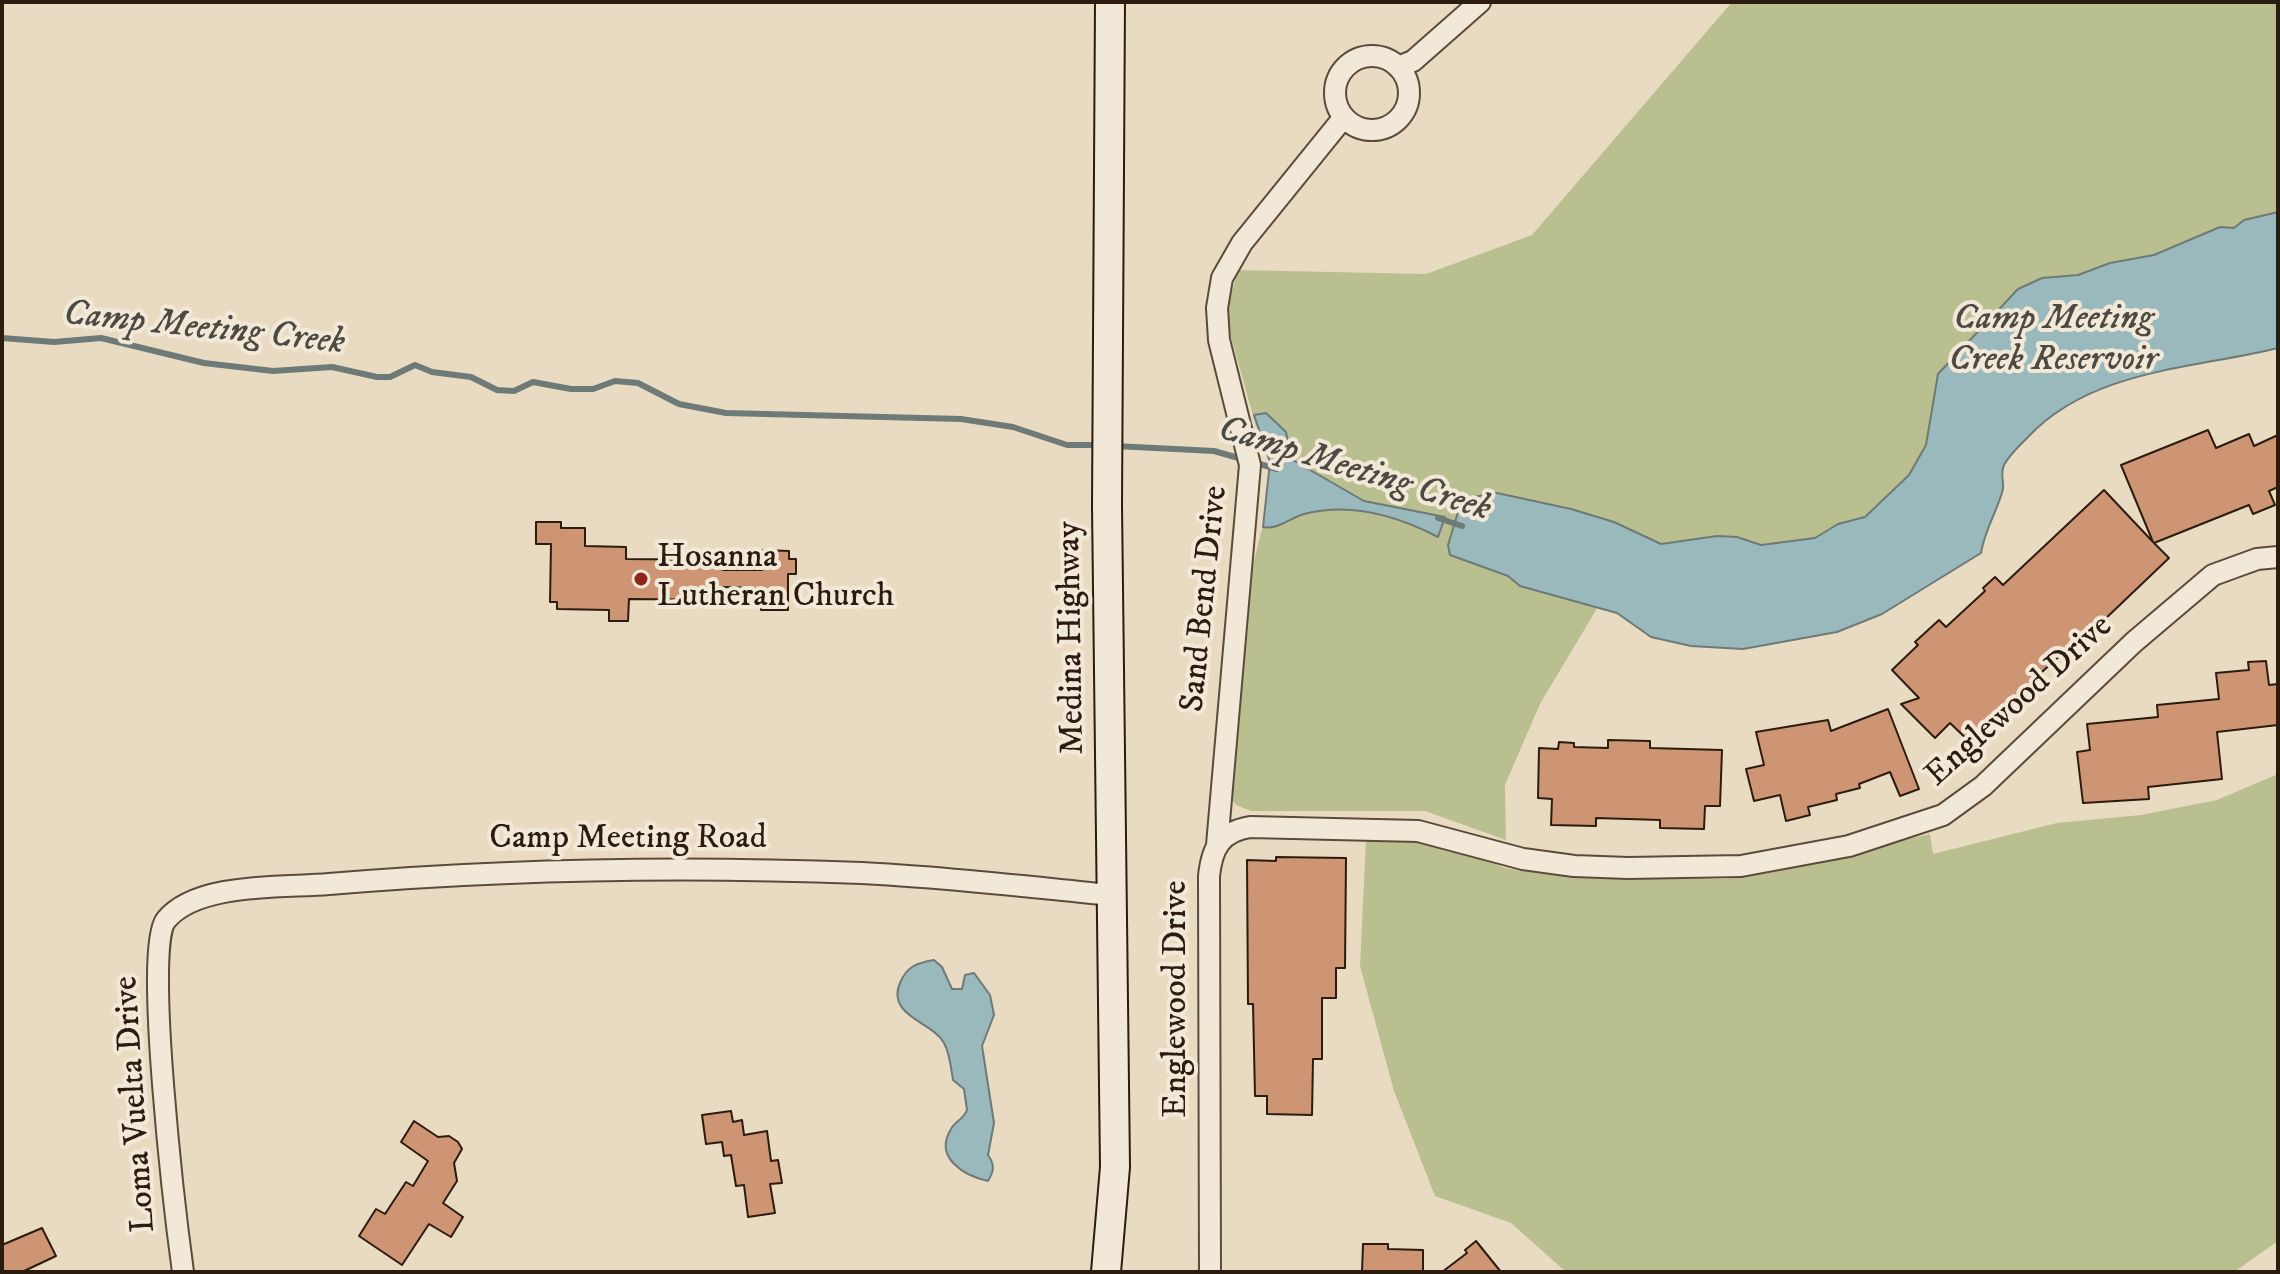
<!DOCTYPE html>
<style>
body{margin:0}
#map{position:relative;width:2280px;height:1274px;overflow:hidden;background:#e9dbc2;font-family:"IM FELL DW Pica",serif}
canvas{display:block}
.frame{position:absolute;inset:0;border:4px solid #2c1b0f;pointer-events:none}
</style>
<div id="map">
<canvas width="2280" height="1274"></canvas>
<div class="frame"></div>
</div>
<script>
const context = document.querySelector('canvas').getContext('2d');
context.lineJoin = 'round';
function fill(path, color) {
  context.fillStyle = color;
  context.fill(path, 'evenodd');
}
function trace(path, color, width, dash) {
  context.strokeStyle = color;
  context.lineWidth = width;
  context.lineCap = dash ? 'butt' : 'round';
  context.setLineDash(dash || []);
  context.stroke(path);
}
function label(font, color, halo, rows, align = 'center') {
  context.font = font + ' "IM FELL DW Pica",serif';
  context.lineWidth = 8;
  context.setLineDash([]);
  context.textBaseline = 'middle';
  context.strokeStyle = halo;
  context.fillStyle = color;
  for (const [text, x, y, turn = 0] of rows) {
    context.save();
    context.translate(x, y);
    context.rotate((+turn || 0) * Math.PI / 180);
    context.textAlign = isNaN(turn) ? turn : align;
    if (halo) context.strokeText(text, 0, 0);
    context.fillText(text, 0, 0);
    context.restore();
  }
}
fill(new Path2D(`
 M 1732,2 L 2278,2 L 2278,212 L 2234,228 L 2220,227 L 2154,255 L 2110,263 L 2078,275 L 2042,278 L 2007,299 L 1938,374 L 1926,445 L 1909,475 L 1865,517 L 1838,524 L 1815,538 L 1761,546 L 1737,537 L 1717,536 L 1661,544 L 1614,522 L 1571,509 L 1497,493 L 1462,500 L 1448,545 L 1450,555 L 1508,577 L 1520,586 L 1599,605 L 1540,704 L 1505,785 L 1506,840 L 1425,811 L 1251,811 L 1236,805 L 1230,797 L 1245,596 L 1268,505 L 1270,462 L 1255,423 L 1225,315 L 1238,270 L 1426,274 L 1532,235 Z
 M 2278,774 L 2278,1241 L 2234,1272 L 1566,1272 L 1511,1223 L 1435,1196 L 1394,1091 L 1360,966 L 1366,840 L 1447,844 L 1505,868 L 1542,874 L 1724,879 L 1770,873 L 1930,834 L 1933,854 L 2057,823 L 2141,815 L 2217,800 Z`), '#babf90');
const water = new Path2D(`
 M 2278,212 L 2278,348 C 2193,369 2092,369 2028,437 C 2020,445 2009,455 2004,465 C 2000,474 2004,481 2003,489 C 1998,510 1985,528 1981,553 L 1882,614 L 1837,632 L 1743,649 L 1691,646 L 1651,637 L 1617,613 L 1520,586 L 1508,576 L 1450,555 L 1448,545 L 1462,499 L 1497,493 L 1571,509 L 1614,522 L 1661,544 L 1717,536 L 1737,537 L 1761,545 L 1815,538 L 1838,524 L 1865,517 L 1909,475 L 1926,445 L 1938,374 L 2018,289 L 2042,278 L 2078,275 L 2110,263 L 2154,255 L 2220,227 L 2234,228 L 2244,220 Z
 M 1266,413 L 1286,432 L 1291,459 L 1364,501 L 1445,517 L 1438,537 C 1398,516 1350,502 1304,514 C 1290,518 1278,530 1263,527 L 1270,462 L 1254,415 Z
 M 934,960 L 942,967 L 952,989 L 962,989 L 965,975 L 974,973 L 990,995 L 994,1015 L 982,1046 L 994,1123 L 988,1155 C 995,1165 994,1171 988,1181 C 965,1176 933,1158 951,1129 C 955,1121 963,1120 967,1110 L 964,1089 L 953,1080 C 951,1068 950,1054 944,1043 C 933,1022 886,1016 900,983 C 907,966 917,963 934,960 Z`);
fill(water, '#9ab9bc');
trace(water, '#6e7a77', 2);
trace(new Path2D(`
 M 2,338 L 54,342 L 101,338 L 204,363 L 273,371 L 332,367 L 377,377 L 390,377 L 415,365 L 432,372 L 471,377 L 497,390 L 514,391 L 533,382 L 571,389 L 593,389 L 615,381 L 638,383 L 679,404 L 726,413 L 961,419 L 1013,427 L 1067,445 L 1099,445
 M 1115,446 L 1214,451 L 1277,469
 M 1438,518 L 1462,526`), '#6e7a77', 6);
const building = new Path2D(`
 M 2208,430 L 2216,448 L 2249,434 L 2254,446 L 2278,435 L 2278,487 L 2269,491 L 2275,505 L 2253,514 L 2249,505 L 2154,543 L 2169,558 L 2103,621 L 2101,619 L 1985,723 L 1992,730 L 1975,747 L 1950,723 L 1935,738 L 1901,704 L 1919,698 L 1892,670 L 1918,645 L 1915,642 L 1939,620 L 1946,627 L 1985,591 L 1983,588 L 1995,577 L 2003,585 L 2104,490 L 2153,542 L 2121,465 Z
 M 536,522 L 561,522 L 561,528 L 585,528 L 585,546 L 626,547 L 626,559 L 724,560 L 723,570 L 762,570 L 762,550 L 789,551 L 789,559 L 796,559 L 796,574 L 788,574 L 788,610 L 761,610 L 761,601 L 754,601 L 755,588 L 722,587 L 722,600 L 629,599 L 628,621 L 609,621 L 609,610 L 557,609 L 557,602 L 550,602 L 551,544 L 536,544 Z
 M 2266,661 L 2269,685 L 2278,684 L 2278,725 L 2217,732 L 2222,779 L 2148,787 L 2149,799 L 2083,803 L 2077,752 L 2090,750 L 2087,724 L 2158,717 L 2157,705 L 2219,699 L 2216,673 L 2249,670 L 2248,662 Z
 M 1888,709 L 1919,789 L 1900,796 L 1890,772 L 1859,784 L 1860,788 L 1836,794 L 1837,800 L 1808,807 L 1810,815 L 1786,821 L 1780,795 L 1754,801 L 1746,769 L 1764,765 L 1756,732 L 1828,720 L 1831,731 Z
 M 1608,740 L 1650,741 L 1650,748 L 1722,750 L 1720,806 L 1705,806 L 1704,829 L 1660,828 L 1660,820 L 1596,818 L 1596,826 L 1551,825 L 1552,799 L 1538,798 L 1539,748 L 1558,749 L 1559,742 L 1574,743 L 1574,747 L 1608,748 Z
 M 1276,857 L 1346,858 L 1345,968 L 1336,968 L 1336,998 L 1322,998 L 1322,1059 L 1313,1059 L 1312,1115 L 1267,1114 L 1267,1096 L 1255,1096 L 1253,1004 L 1248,1004 L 1247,860 L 1276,861 Z
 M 731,1111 L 733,1122 L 742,1120 L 744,1135 L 767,1131 L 771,1161 L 778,1160 L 782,1183 L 770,1184 L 775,1213 L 748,1217 L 744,1185 L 736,1186 L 731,1155 L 724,1156 L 722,1142 L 706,1144 L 702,1115 Z
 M 414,1121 L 438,1137 L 449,1136 L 458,1142 L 462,1149 L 454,1163 L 457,1181 L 443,1203 L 463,1217 L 451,1237 L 429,1224 L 402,1265 L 359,1236 L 376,1209 L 385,1214 L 406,1182 L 413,1186 L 428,1161 L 401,1142 Z
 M 42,1228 L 56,1256 L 22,1272 L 2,1272 L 2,1245 Z
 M 1476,1241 L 1501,1272 L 1442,1272 L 1467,1253 L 1465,1250 Z
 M 1363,1244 L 1388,1244 L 1388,1249 L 1423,1250 L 1423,1272 L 1362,1272 Z`);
fill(building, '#ce9575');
trace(building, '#2c1b0f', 2);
const street = new Path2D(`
 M1335 93a37 37 0 1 1 74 0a37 37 0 1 1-74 0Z
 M 1398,67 L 1413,61 L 1480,2
 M 1217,845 L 1250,465 L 1219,340 L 1217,308 L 1222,278 L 1242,243 L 1344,117
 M 183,1272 C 176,1221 143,948 166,920 C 197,882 283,888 329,884 C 506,869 684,866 862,873 C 945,877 1029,887 1111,895
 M 1210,1272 L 1209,876 C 1212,847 1221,832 1250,827 L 1418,831 L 1523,859 L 1574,866 L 1628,868 L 1741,866 L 1849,846 L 1943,815 L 1983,786 L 2134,642 L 2213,575 L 2257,559 L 2278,557`);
const secondary = new Path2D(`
 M 1106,1272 L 1115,1167 L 1107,505 L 1110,2`);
trace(street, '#5b4b3c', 24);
trace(secondary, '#2c1b0f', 32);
trace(street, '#f1e8d7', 20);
trace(secondary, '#f1e8d7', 28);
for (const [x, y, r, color] of [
 [641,579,8,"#8f2418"]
]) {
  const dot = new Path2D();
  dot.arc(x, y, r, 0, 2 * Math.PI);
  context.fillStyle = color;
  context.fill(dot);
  trace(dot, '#f1e8d7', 3);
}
label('34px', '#2c1b0f', '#f1e8d7', [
 ["Hosanna",657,559],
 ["Lutheran Church",657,598]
], 'left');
label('34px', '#2c1b0f', '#f1e8d7', [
 ["Sand Bend Drive",1206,599,-84],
 ["Medina Highway",1073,638,-91],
 ["Englewood Drive",2020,702,-42],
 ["Camp Meeting Road",628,840],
 ["Englewood Drive",1178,999,-90],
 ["Loma Vuelta Drive",137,1104,-94]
]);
label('italic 36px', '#4d4a43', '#f1e8d7', [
 ["Camp Meeting",2053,321],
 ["Creek Reservoir",2053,362],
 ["Camp Meeting Creek",204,330,6],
 ["Camp Meeting Creek",1354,471,17]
]);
</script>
